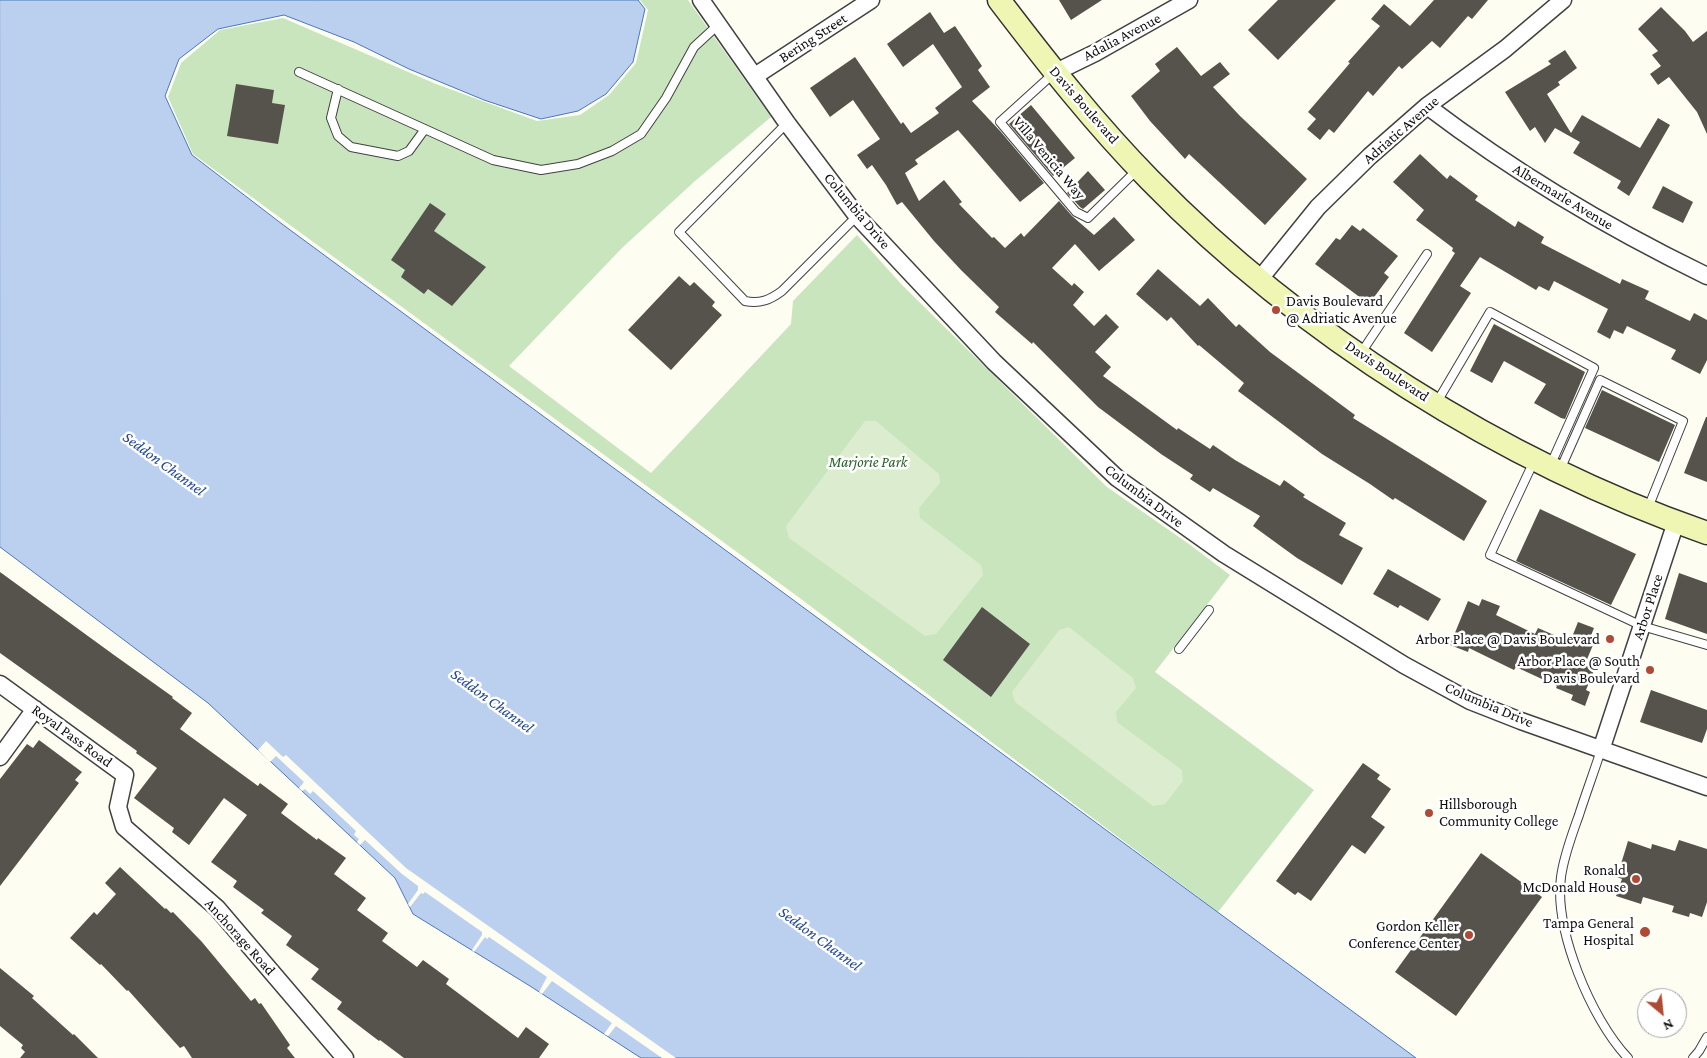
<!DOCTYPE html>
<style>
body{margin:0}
#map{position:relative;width:1707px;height:1058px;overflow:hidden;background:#fdfdf1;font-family:"Crimson Pro",serif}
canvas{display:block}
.north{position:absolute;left:1637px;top:988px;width:50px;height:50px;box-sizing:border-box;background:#fff;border:1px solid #9f9f9f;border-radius:50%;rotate:152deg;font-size:14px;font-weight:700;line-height:20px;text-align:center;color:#0e0e0e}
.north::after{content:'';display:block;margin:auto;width:18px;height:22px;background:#af4a35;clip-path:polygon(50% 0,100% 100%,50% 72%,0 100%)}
</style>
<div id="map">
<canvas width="1707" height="1058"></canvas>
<div class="north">N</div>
</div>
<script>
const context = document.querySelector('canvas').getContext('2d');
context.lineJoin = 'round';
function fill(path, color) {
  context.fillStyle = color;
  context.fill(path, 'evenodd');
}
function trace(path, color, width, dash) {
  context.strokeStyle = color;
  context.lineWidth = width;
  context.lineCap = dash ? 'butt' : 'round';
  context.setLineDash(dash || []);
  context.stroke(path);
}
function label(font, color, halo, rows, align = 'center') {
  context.font = font + ' "Crimson Pro",serif';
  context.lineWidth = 5;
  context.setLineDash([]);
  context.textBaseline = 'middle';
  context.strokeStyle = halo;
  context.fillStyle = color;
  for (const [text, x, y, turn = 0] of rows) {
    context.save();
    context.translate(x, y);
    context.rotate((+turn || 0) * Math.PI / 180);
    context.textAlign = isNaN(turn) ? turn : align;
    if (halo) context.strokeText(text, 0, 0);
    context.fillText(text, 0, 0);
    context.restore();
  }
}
fill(new Path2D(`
 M 640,0 L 688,0 L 771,117 L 695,181 L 622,248 L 509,366 L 651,473 L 791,324 L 793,301 L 857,235 L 902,285 L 1107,487 L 1189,544 L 1230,575 L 1155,672 L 1314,790 L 1218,912 L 797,596 L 193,154 L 168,97 L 181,63 L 220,30 L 283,18 L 436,84 L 537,121 L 580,115 L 609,95 L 636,63 L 648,10 Z`), '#c9e5be');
fill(new Path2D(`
 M 865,421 L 876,421 L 939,474 L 940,483 L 919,508 L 920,518 L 981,565 L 983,575 L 936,634 L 925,636 L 789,538 L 786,526 Z
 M 1069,627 L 1133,678 L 1136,688 L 1116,712 L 1117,722 L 1182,770 L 1183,781 L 1165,804 L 1153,806 L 1015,702 L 1012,692 L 1059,630 Z`), '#dbedce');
const water = new Path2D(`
 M 0,0 L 638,0 L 645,9 L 633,62 L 606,94 L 578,111 L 541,119 L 484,100 L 409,69 L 354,42 L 284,15 L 218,29 L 179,59 L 165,96 L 192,155 L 282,224 L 1416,1058 L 641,1058 L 530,986 L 413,914 L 395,878 L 208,703 L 0,547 Z`);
fill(water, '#bbd0ef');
trace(water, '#4a76bf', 1);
fill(new Path2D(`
 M 266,741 L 283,757 L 286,755 L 406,868 L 676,1058 L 662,1058 L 616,1026 L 608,1036 L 604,1034 L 612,1023 L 552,981 L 542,994 L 539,992 L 547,977 L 489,937 L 487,939 L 485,937 L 474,952 L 472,950 L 482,935 L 482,932 L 425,892 L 423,894 L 421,893 L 410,907 L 408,904 L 418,890 L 418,886 L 402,874 L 365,840 L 360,845 L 357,842 L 359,839 L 354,835 L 356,831 L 313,791 L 310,794 L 305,789 L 302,791 L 299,788 L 304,782 L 276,756 L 270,762 L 258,750 Z`), '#fdfdf1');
fill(new Path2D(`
 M 1059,0 L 1102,0 L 1071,20 Z
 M 1278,0 L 1336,0 L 1278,60 L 1248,30 Z
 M 1434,0 L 1488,0 L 1472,19 L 1468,16 L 1440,48 L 1432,41 L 1402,69 L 1399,66 L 1373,96 L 1368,91 L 1334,133 L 1329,129 L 1320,140 L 1307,129 L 1316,119 L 1308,112 L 1350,63 L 1348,62 L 1380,26 L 1371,19 L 1384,4 L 1410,26 Z
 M 1661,7 L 1685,31 L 1693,42 L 1707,31 L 1707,134 L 1697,112 L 1669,77 L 1658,85 L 1650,74 L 1661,66 L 1652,55 L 1658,51 L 1638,29 Z
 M 930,12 L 944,33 L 955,26 L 982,66 L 978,70 L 990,87 L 972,101 L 1001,132 L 1044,183 L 1020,202 L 958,130 L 915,160 L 918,164 L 905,173 L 919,201 L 944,180 L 962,202 L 959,204 L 992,238 L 994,237 L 1005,248 L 1021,233 L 1024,237 L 1059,201 L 1072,216 L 1094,235 L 1114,217 L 1135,240 L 1099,271 L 1075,244 L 1052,268 L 1072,286 L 1074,283 L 1084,292 L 1073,305 L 1094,326 L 1106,314 L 1119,327 L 1095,352 L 1111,367 L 1103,376 L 1177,430 L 1178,428 L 1210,449 L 1213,445 L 1235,460 L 1280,486 L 1284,480 L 1305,495 L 1303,497 L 1346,523 L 1339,535 L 1363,548 L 1342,585 L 1297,558 L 1253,526 L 1260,516 L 1213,488 L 1210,492 L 1190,479 L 1193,475 L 1161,454 L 1098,407 L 1033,342 L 1032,344 L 995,312 L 999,307 L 961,270 L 934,241 L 902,202 L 897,205 L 886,185 L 872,165 L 867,169 L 857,155 L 880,139 L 853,100 L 830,117 L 810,88 L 855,57 L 901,124 L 903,122 L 911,133 L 939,113 L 935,108 L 962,87 L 933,44 L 903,67 L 887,44 Z
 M 1177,47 L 1201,76 L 1220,62 L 1230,74 L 1213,87 L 1240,116 L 1307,179 L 1265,225 L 1189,154 L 1185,159 L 1150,121 L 1131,96 L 1160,71 L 1155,64 Z
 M 1565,50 L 1577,68 L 1558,82 L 1560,85 L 1547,94 L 1571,133 L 1582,115 L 1640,148 L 1658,118 L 1670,125 L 1629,196 L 1617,188 L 1621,181 L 1573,153 L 1580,142 L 1555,128 L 1545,143 L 1535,127 L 1530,131 L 1505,92 L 1551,64 L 1548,61 Z
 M 236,84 L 274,90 L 272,103 L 285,105 L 278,144 L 227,136 Z
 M 1031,105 L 1075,158 L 1053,176 L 1009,124 Z
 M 1420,154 L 1447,179 L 1450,175 L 1478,196 L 1475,200 L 1515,227 L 1518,221 L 1544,237 L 1541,243 L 1620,284 L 1622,279 L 1649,291 L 1645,299 L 1690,321 L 1694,313 L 1707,320 L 1707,360 L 1700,374 L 1671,359 L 1676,350 L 1627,326 L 1623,334 L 1614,330 L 1610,339 L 1597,332 L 1608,309 L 1554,281 L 1549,291 L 1539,286 L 1536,290 L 1480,257 L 1460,286 L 1471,293 L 1432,352 L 1404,333 L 1455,253 L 1452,251 L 1453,248 L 1416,220 L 1424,210 L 1393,182 Z
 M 1088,171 L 1105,190 L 1083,209 L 1080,207 L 1067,193 Z
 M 1663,186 L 1693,202 L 1683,223 L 1652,208 Z
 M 430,203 L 446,214 L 434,231 L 486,267 L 452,306 L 428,289 L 424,294 L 401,277 L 405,270 L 391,260 Z
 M 1352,225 L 1360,231 L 1363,228 L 1398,256 L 1384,273 L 1389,277 L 1369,304 L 1315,264 L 1336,238 L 1340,240 Z
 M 1158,269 L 1200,306 L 1208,298 L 1236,327 L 1239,324 L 1270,352 L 1355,415 L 1353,418 L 1487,501 L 1464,541 L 1395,498 L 1393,500 L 1370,484 L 1322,454 L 1238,391 L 1244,383 L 1199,345 L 1198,346 L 1171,317 L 1167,321 L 1136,294 Z
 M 679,276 L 690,286 L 694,282 L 715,302 L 712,306 L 722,315 L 671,370 L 628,330 Z
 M 1494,324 L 1585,372 L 1565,419 L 1561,418 L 1534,403 L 1546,384 L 1504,361 L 1492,383 L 1470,371 Z
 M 1602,390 L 1675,425 L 1659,462 L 1585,428 Z
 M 1706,417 L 1707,417 L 1707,482 L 1684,473 Z
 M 1540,509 L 1636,554 L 1611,605 L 1516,561 Z
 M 1388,569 L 1441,599 L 1428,621 L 1400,605 L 1398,608 L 1373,594 Z
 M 0,572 L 114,655 L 173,697 L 172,698 L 192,713 L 180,729 L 258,786 L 260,783 L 288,804 L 281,813 L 317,840 L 318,838 L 346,858 L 334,874 L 366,898 L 357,910 L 388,933 L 382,941 L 417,967 L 423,960 L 449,979 L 446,984 L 518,1038 L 526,1027 L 549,1044 L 539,1058 L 404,1058 L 380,1040 L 379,1041 L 337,1009 L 342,1002 L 311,979 L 319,969 L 286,945 L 292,936 L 261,913 L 264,910 L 233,887 L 237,881 L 211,862 L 247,815 L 224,798 L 189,845 L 172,832 L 174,828 L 134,798 L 157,768 L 136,753 L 137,751 L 0,653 Z
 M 1679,573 L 1707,583 L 1707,634 L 1665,619 Z
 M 1482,599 L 1500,606 L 1496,615 L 1535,634 L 1538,628 L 1570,642 L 1578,622 L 1594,628 L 1588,643 L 1593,645 L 1585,664 L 1595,668 L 1586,690 L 1590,692 L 1585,706 L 1571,700 L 1573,695 L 1556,688 L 1557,686 L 1516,667 L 1514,670 L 1469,648 L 1468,652 L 1450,645 L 1468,601 L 1479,606 Z
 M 982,607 L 1030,644 L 991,697 L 943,660 Z
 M 1651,690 L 1707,710 L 1707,729 L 1702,743 L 1640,722 Z
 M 39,740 L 82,772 L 75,780 L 79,783 L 0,886 L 0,779 L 27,744 L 33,748 Z
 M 1363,763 L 1380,775 L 1377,779 L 1391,789 L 1371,817 L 1385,827 L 1365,854 L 1352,845 L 1311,901 L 1298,892 L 1295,895 L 1276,881 Z
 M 1679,840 L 1707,849 L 1707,902 L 1702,917 L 1690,913 L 1689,917 L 1672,912 L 1674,906 L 1643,897 L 1641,904 L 1616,896 L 1622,879 L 1617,877 L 1628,841 L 1651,849 L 1652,844 L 1675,851 Z
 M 1481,853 L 1542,897 L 1456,1016 L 1395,972 Z
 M 120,867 L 165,909 L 166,908 L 171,913 L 173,912 L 202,942 L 251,1001 L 255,998 L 259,1004 L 261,1003 L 290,1045 L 287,1048 L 295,1058 L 192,1058 L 184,1046 L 180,1048 L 128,990 L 127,991 L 101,964 L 100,965 L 70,938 L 94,912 L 97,915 L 116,894 L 105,883 Z
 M 0,968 L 34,996 L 32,998 L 73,1035 L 74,1034 L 98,1058 L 20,1058 L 25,1052 L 21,1048 L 23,1045 L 0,1026 Z`), '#56524c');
const lane = new Path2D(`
 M 299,72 L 493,160 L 541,170 L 578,164 L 612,151 L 641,134 L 666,98 L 694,47 L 719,24
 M 1053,74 L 1000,122 L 1076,212 L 1088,218 L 1138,169
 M 338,89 L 331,118 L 338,136 L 351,147 L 398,156 L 409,151 L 425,129
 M 787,123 L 679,232 L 745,301 C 760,304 770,300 782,291 L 857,216
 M 1361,353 L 1427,254
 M 1437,402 L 1490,312 L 1594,368 L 1551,464
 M 1534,461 L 1490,555 L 1642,626 L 1707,645
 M 1560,470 L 1600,380 L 1683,421 L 1648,508
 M 1179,649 L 1209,610
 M 1601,750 C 1594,772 1586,793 1579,815 C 1572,835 1564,855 1561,877 C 1554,930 1591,1019 1628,1058
 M 1693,1058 L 1699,1051 L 1707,1037`);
const street = new Path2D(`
 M 701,0 L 787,123 L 857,216 L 994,362 L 1117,478 L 1224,554 L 1404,665 L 1470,701 L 1521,721 L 1707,787
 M 1054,73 L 1095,53 L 1189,0
 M 755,76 L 871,0
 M 1427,106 C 1514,172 1608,228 1707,276
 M 1259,280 L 1318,207 L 1370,156 L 1427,106 L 1505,49 L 1563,0
 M 0,684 L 125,775 L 118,807 L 124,827 L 217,908 L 345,1058
 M 1601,750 L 1676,522
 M 0,757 L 35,709`);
const secondary = new Path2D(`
 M 999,0 C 1047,63 1095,124 1150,180 C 1301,335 1503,462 1707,533`);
trace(lane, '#414141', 10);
trace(street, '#414141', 19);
trace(secondary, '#303030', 25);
trace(lane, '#fff', 8);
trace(street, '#fff', 16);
trace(secondary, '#eff6b3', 22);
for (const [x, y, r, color] of [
 [1276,310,5,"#af4a35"],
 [1610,639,5,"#af4a35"],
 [1650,670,5,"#af4a35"],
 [1429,813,5,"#af4a35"],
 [1636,879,5,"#af4a35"],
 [1645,932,6,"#af4a35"],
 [1469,935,5,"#af4a35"]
]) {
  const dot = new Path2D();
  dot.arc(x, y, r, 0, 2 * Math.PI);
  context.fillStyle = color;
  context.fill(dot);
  trace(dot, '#fff', 2);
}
label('15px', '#0e0e0e', '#fff', [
 ["Adalia Avenue",1122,37,-28],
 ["Bering Street",813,38,-33],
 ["Davis Boulevard",1084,105,49],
 ["Adriatic Avenue",1401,130,-41],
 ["Villa Venicia Way",1049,158,50],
 ["Albermarle Avenue",1563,197,31],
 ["Columbia Drive",857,211,50],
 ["Davis Boulevard",1387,371,34],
 ["Columbia Drive",1144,496,37],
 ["Arbor Place",1648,607,-72],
 ["Columbia Drive",1489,705,23],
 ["Royal Pass Road",72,736,36],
 ["Anchorage Road",240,937,48]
]);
label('15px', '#0e0e0e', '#fff', [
 ["Davis Boulevard",1286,301,"left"],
 ["@ Adriatic Avenue",1286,318,"left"],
 ["Arbor Place @ Davis Boulevard",1600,639],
 ["Arbor Place @ South",1640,661],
 ["Davis Boulevard",1640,678],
 ["Hillsborough",1439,804,"left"],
 ["Community College",1439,821,"left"],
 ["Ronald",1626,870],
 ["McDonald House",1626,887],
 ["Tampa General",1634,923],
 ["Hospital",1634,940],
 ["Gordon Keller",1459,926],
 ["Conference Center",1459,943]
], 'right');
label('italic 15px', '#255f26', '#fff', [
 ["Marjorie Park",868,462]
]);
label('italic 16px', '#254a92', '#fff', [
 ["Seddon Channel",164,464,36],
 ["Seddon Channel",492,701,36],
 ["Seddon Channel",820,939,36]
]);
</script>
